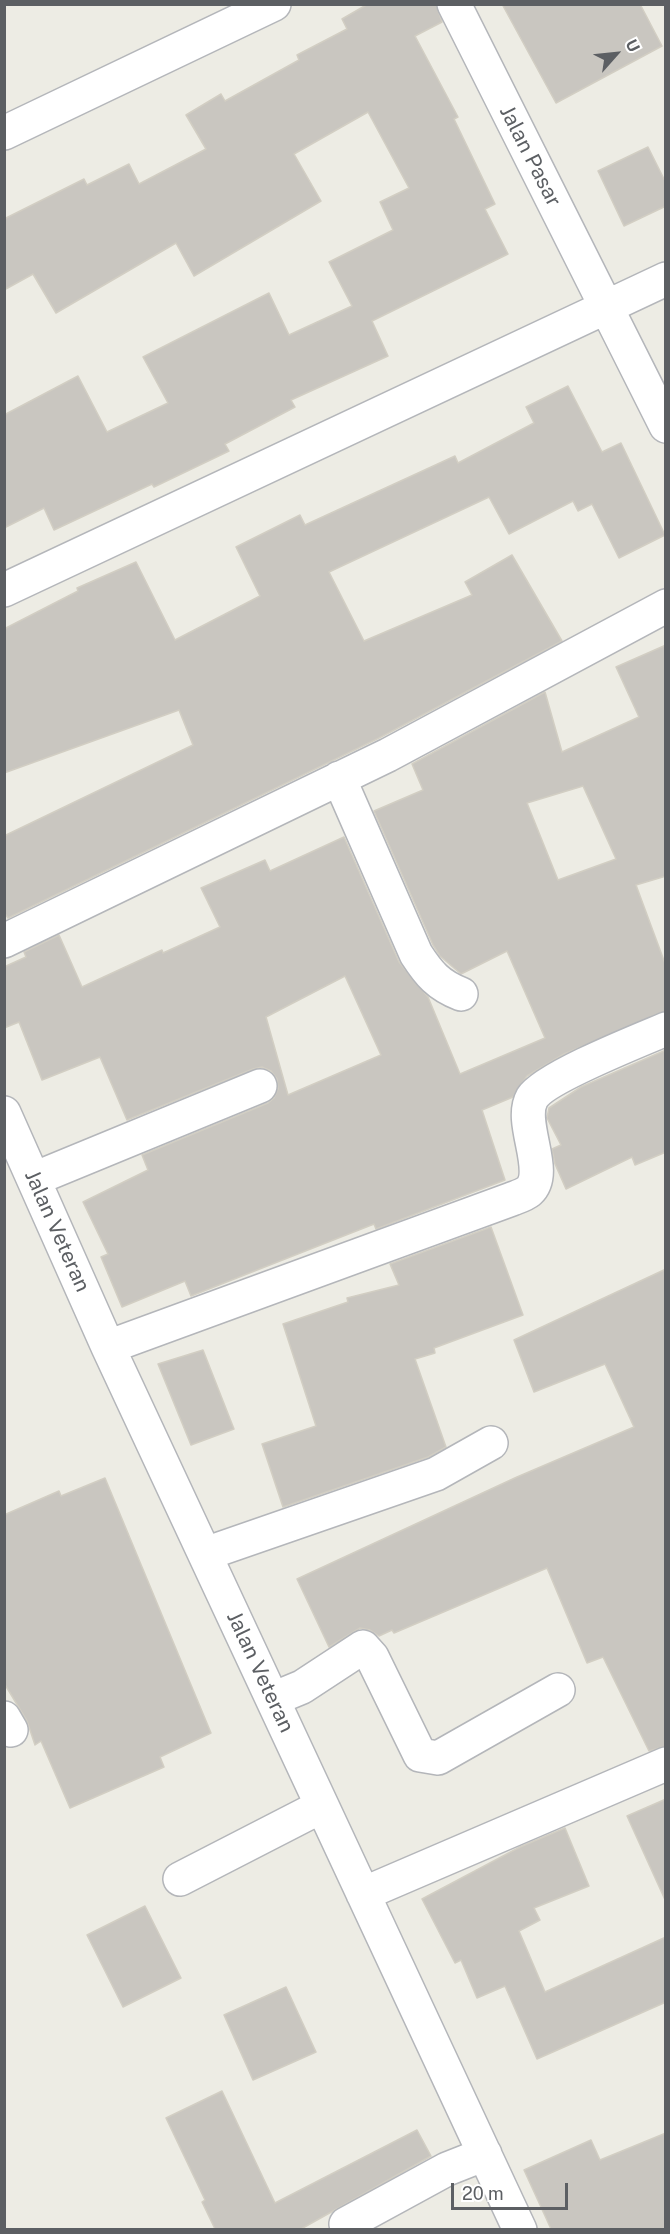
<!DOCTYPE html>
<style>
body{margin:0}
#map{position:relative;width:670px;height:2234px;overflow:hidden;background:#edece4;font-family:"Public Sans",sans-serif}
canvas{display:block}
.frame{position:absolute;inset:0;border:6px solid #5c5f63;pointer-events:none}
.north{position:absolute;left:586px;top:24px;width:60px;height:60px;-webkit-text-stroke:4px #fff;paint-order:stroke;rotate:63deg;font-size:16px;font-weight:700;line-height:24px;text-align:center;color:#5c5f63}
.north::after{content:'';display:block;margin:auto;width:21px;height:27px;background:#5c5f63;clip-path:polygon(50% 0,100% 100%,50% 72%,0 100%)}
.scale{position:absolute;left:451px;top:2183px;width:117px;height:27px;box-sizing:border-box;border:3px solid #5c5f63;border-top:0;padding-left:8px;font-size:18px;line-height:21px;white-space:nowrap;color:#5c5f63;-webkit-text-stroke:4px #fff;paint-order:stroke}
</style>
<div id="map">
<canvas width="670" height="2234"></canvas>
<div class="frame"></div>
<div class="north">U</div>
<div class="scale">20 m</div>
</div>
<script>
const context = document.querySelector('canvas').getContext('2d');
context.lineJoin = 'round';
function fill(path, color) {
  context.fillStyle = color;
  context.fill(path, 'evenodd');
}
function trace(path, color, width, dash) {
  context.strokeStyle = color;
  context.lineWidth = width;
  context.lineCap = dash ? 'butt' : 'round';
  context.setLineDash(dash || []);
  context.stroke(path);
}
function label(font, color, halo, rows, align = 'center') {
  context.font = font + ' "Public Sans",sans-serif';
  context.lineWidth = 5;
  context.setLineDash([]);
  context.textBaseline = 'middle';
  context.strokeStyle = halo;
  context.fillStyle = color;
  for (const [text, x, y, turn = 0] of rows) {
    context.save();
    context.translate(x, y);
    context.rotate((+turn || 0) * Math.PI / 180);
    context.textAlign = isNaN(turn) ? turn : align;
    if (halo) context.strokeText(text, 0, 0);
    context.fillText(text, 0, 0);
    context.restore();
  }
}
const building = new Path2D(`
 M 368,4 L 436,4 L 442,22 L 415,36 L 458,117 L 454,119 L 495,204 L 485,209 L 508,254 L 372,321 L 388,356 L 291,400 L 295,407 L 225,444 L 229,451 L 154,487 L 152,484 L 54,530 L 44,508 L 4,528 L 4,415 L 78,376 L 107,432 L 168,403 L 143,357 L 269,293 L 289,335 L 352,306 L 329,262 L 393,230 L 380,202 L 409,188 L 368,112 L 294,154 L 321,201 L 194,276 L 176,243 L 56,313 L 33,274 L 4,290 L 4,219 L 84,179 L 87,185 L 129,164 L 139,184 L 206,149 L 186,115 L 221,94 L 225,101 L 299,60 L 297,55 L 347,29 L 342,19 Z
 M 502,4 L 640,4 L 662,46 L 556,103 Z
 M 648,147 L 666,183 L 666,206 L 624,226 L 598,171 Z
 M 568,386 L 602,452 L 621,443 L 665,535 L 619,558 L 592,504 L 578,511 L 573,501 L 509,534 L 489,497 L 329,572 L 364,641 L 472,595 L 465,582 L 512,555 L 562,641 L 379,738 L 8,918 L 4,912 L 4,836 L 193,745 L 179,710 L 4,773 L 4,629 L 78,591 L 77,588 L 136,562 L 175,640 L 260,596 L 236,547 L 300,515 L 305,525 L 455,456 L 458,463 L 534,423 L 526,407 Z
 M 666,645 L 666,876 L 636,885 L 666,966 L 666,1011 L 564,1054 L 527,1076 L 513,1097 L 482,1110 L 505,1180 L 376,1229 L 374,1224 L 191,1296 L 185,1281 L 122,1307 L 101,1257 L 108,1254 L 83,1202 L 148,1170 L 142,1155 L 268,1103 L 274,1098 L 278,1089 L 277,1079 L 271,1071 L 262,1067 L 253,1069 L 127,1120 L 100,1057 L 42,1080 L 19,1022 L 4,1028 L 4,967 L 26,957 L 24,952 L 59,935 L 82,987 L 162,950 L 163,953 L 220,927 L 201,888 L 265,860 L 270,871 L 344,837 L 399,962 L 428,997 L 460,1074 L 545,1038 L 507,951 L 461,974 L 440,956 L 433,945 L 374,811 L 423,790 L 412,764 L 545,692 L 562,752 L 639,717 L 616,667 ZM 583,786 L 616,859 L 558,880 L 527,803 ZM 345,976 L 381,1055 L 288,1095 L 266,1017 Z
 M 666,1050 L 666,1152 L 635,1165 L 632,1157 L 566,1189 L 555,1164 L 552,1149 L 561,1145 L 547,1118 L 549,1108 L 581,1087 Z
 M 491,1227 L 523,1315 L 434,1348 L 435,1353 L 415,1359 L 446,1447 L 428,1457 L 283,1507 L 262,1444 L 316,1426 L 283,1324 L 348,1302 L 347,1298 L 399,1285 L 390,1264 Z
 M 666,1269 L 666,1746 L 649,1751 L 603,1657 L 587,1663 L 547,1568 L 394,1633 L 392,1630 L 379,1636 L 370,1630 L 360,1628 L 329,1647 L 297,1579 L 517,1477 L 634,1427 L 605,1364 L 534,1392 L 514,1340 Z
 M 203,1350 L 234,1429 L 191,1445 L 158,1364 Z
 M 105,1478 L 211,1733 L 160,1757 L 164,1767 L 70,1808 L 41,1741 L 35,1745 L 27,1721 L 4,1683 L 4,1515 L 59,1491 L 61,1496 Z
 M 666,1799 L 666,1902 L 627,1816 Z
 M 565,1828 L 589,1886 L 534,1908 L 540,1920 L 519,1931 L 545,1992 L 666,1937 L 666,2002 L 537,2059 L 505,1986 L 477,1998 L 461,1960 L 455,1963 L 422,1899 L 520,1847 Z
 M 145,1906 L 181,1978 L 123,2007 L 87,1935 Z
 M 286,1987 L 316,2052 L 253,2080 L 224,2015 Z
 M 222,2091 L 275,2203 L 417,2130 L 431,2156 L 301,2229 L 215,2229 L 202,2202 L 205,2200 L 166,2118 Z
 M 666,2133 L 666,2229 L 551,2229 L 524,2170 L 591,2140 L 600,2160 Z`);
fill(building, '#c9c6c0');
trace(building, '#d2cec3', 1.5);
const minor = new Path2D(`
 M 454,4 L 666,426
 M 4,133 L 274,4
 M 4,590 L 666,279
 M 339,778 L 416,954 C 429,974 438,985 461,994
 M 4,941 L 388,755 L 666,606
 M 4,1113 L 108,1347 L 520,2230
 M 34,1179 L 260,1086
 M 108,1347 L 512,1199 C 517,1197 524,1195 529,1191 C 550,1172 518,1123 532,1098 C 544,1078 640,1040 666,1029
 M 205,1554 L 436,1474 L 491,1443
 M 273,1699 L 302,1687 L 363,1647 L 372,1657 L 420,1755 L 438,1758 L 558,1690
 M 4,1718 L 11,1730
 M 180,1879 L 322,1806
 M 363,1894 L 666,1764
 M 346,2224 L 447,2169 L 485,2154`);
trace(minor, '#b4b6ba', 36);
trace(minor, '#fff', 33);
label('21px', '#5c5f63', '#fff', [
 ["Jalan Pasar",530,156,63],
 ["Jalan Veteran",57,1231,66],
 ["Jalan Veteran",260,1672,65]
]);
</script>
